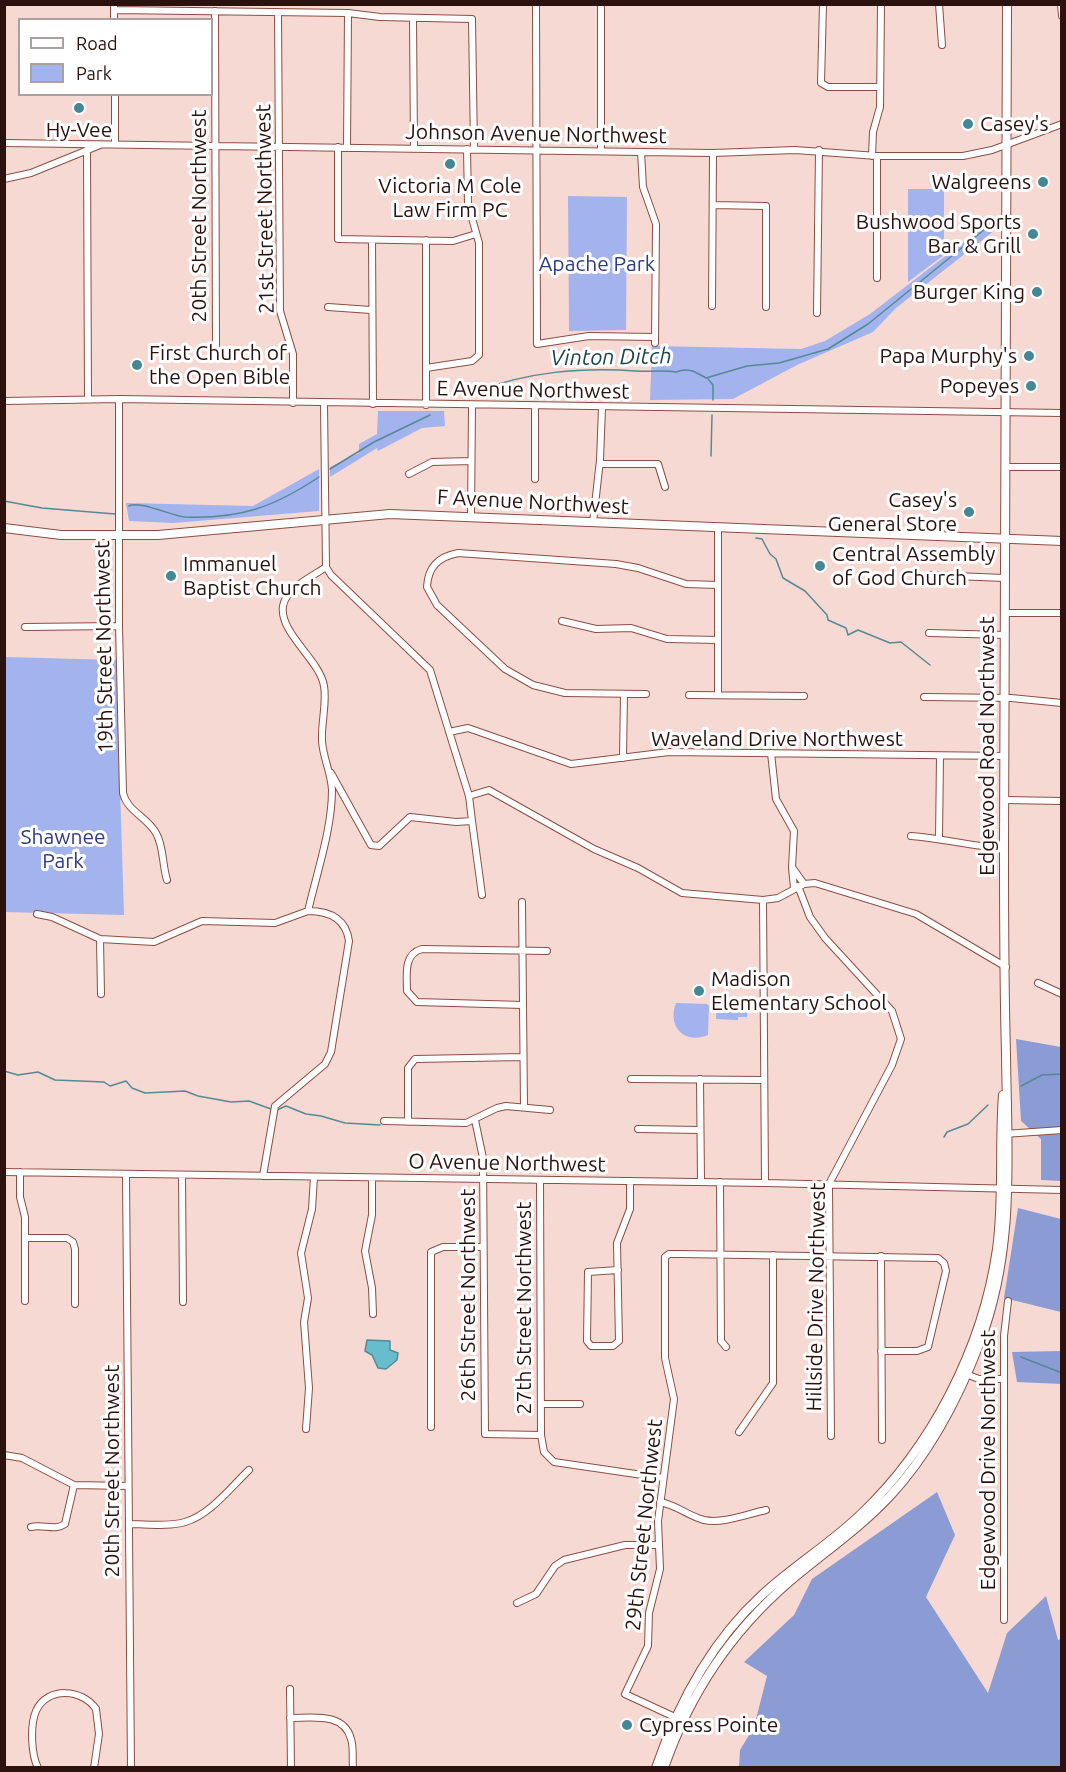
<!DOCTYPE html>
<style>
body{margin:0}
#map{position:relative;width:1066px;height:1772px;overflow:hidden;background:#f7d9d3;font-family:Ubuntu,sans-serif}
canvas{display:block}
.frame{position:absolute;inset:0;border:6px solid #2b120e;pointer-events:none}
.legend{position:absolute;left:18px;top:18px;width:195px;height:78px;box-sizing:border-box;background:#fff;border:2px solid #aaa09f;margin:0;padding:8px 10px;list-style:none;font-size:18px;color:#2b120e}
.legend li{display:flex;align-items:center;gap:12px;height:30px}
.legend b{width:30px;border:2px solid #aaa09f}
</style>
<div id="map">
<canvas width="1066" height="1772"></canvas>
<div class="frame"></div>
<ul class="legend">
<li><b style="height:8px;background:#fff"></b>Road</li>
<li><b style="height:16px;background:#a2b3ed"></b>Park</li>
</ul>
</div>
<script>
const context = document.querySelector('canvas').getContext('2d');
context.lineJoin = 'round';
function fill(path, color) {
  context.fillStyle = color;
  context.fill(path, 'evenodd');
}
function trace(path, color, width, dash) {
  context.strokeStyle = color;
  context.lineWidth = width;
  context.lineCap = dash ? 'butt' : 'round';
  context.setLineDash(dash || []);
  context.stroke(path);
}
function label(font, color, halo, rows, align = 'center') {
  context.font = font + ' Ubuntu,sans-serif';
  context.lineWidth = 6;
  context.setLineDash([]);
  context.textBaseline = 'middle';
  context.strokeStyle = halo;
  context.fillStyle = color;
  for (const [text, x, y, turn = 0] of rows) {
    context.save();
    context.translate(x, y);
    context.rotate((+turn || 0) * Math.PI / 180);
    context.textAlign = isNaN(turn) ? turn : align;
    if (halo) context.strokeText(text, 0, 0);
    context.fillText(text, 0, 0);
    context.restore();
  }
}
fill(new Path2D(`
 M 908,189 L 944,189 L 944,255 L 908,282 Z
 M 568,196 L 627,197 L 626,330 L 569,331 Z
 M 996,217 L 995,230 L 896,308 L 873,332 L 797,365 L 733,399 L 650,400 L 652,346 L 801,349 L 825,341 L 870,314 Z
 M 378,411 L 444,411 L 445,426 L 422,428 L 378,451 L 377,448 L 330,477 L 330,467 L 359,453 L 359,444 L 377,434 Z
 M 319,469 L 319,511 L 173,523 L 129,521 L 126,503 L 253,506 Z
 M 5,657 L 116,660 L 124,915 L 5,912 Z
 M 717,1002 L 748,1003 L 747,1017 L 738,1017 L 738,1020 L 716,1019 Z
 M 676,1003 L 707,1004 L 709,1006 L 708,1035 C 684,1045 667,1026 676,1003 Z`), '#a2b3ed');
fill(new Path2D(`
 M 1016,1039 L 1061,1047 L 1061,1181 L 1041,1180 L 1041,1139 L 1021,1121 Z
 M 1018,1208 L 1061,1219 L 1061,1312 L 1004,1298 Z
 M 1061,1351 L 1061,1384 L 1017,1382 L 1012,1352 Z
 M 937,1492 L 955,1535 L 926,1597 L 988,1693 L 1007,1633 L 1046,1596 L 1058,1640 L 1061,1639 L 1061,1767 L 739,1767 L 740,1750 L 754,1727 L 767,1676 L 744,1662 L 794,1615 L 812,1579 Z`), '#8b9cd5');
const water = new Path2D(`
 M 367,1340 L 390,1341 L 390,1350 L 398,1353 L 397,1360 L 386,1369 L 378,1368 L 372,1355 L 365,1351 Z`);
fill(water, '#67bdcd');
trace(water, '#558a94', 1.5);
trace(new Path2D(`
 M 708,379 L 713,385 L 713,400
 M 476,391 C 530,372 579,367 636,371 C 649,372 663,370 676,372 C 689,367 696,372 706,378 L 747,366 L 779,363 L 828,349 L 868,324 L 990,225
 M 711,456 L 712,415
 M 330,469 L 374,442 L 430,415
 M 4,501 L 42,508 L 115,514
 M 129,506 C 139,500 172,516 185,517 C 241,519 274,507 319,477
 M 756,538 L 762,539 L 770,554 L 776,559 L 783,578 L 805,591 L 827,615 L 828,620 L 846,628 L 848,635 L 858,630 L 890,643 L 901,642 L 930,665
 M 4,1071 L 18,1075 L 38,1072 L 55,1080 L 104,1082 L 110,1086 L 126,1081 L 132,1088 L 145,1093 L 185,1091 L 198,1096 L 231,1102 L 249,1101 L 271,1109
 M 1021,1086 L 1042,1075 L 1062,1074
 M 277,1110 L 286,1106 L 306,1114 L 321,1116 L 345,1123 L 380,1125
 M 944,1137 L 947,1132 L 968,1124 L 988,1105
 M 1021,1357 L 1062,1373`), '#558a94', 1.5);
const minor = new Path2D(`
 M 536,4 L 537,344 L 589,336 L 655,337
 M 601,4 L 601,151
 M 823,4 L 821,83 L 828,87 L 880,87
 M 939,4 L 942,45
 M 1061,4 L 1062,16
 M 114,10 L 348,13 L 380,17 L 472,19 L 474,149
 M 215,11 L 216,349
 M 278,12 L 280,311 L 293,354 L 293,403
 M 413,18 L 414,149
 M 114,20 L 114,4
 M 115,94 L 115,144
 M 4,143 L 713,153 L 795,150 L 877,156 L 963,156 L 992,150 L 1062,124
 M 338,147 L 338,239 L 453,241 L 476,234
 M 347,147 L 348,13
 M 87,150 L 88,399
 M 641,152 L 643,187 L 656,224 L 655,343
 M 872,156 L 873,132 L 880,107 L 881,4
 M 877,156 L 877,278
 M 4,179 L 31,173 L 100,145
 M 713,205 L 766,206 L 766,307
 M 372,240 L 373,404
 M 426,240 L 426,405
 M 712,306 L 713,153
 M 328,307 L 371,310
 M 817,313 L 819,150
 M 426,368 L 472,361 L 479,355 L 479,243 L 468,204 L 467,149
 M 119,399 L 119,626 L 123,793 C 127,811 147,817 156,833 C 164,847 162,864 167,880
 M 4,401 L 119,399 L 1062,413
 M 324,404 L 326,567 L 331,575 L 430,670 L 469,796 L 472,821 L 456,822 L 410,817 L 379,846 L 371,845 L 331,773
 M 600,464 L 658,464 L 665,487
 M 1005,467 L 1062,467
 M 409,474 L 432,462 L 471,461
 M 535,479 L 535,407
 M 471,517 L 472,406
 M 593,523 L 600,460 L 602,408
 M 718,529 L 718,695
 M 930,575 L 1004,578
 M 1005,613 L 1062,613
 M 562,621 L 596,629 L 631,628 L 667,639 L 718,640
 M 25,627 L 119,626
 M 929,633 L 1005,635
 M 646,694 L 565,693 L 533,685 L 505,669 L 437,605 L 427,587 C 428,567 438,557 458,553 L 616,564 L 638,568 L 686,584 L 718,585
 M 689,695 L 804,696
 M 924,697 L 1011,698 L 1062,703
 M 449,732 L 468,728 L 571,764 L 669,752 L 1005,756
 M 771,753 L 776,799 L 794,831 L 792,867 L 804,884
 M 623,758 L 624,694
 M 469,796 L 489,790 L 594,849 L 638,868 L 682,893 L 763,900 L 778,898 L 804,884 L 815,883 L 916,914 L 1006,967
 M 1005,800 L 1062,801
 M 472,821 L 482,895
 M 911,836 C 943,838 972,847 1004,848
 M 939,839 L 940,756
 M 792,868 L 794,888
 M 798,886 L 810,917 L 825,938 L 892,1011 L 901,1039 L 892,1065 L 829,1184 L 831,1436
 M 763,900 L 765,1183
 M 522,902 L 524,1107
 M 37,914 L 52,917 L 100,939 L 154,942 L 202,921 L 275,923 L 308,911 C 317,872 332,829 332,790 C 331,772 323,758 322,741 C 321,723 327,703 324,686 C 320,660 279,633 283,606 C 286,588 312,577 326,567
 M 100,939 L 101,994
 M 1038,983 L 1062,994
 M 523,1005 L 417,1002 L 407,991 C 407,975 403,954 422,949 L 547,951
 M 631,1079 L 764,1080
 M 700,1079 L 701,1182
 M 475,1120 L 483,1158 L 485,1434 L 541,1435 L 544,1452 L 554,1462 L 663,1478
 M 384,1121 L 466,1123 L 497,1108 L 506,1106 L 550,1110
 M 408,1122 L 408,1068 L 415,1059 L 523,1057
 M 638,1129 L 700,1130
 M 1004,1134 L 1062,1130
 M 4,1172 L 765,1183 L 1062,1190
 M 20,1172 L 20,1197 L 25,1217 L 25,1301
 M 126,1174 L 131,1768
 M 182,1175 L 183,1302
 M 263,1176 L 275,1106 L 325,1064 L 331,1052 L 349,941 C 346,919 330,911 308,911
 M 372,1178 L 372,1215 L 365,1251 L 372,1288 L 373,1314
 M 540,1180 L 541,1435
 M 720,1182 L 721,1341 L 726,1347
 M 25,1238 L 67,1238 L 73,1242 L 75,1249 L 75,1304
 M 881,1256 L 882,1440
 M 618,1270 L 588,1272 L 587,1341 L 591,1346 L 613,1346 L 619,1341 L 617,1243 L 630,1209 L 630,1181
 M 963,1373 L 979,1379 L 1003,1379
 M 541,1404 L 580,1404
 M 431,1427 L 431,1252 L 443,1247 L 483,1247
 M 306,1429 L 309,1388 L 304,1322 L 308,1298 L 301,1253 L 312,1209 L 314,1177
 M 739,1432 L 773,1383 L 773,1255
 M 4,1455 L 22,1458 L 74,1485 L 128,1486
 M 660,1502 C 677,1505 688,1516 704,1520 C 723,1524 747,1514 766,1510
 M 129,1524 C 147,1524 168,1527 185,1522 C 210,1515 231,1487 249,1470
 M 31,1527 C 43,1524 55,1531 65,1524 L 74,1485
 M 517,1603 L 536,1594 L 555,1566 L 564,1560 L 625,1545 L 659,1545
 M 1004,1620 L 1004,1336 L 1008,1301
 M 290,1689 L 291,1768
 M 290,1718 C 312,1718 344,1712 351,1739 C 354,1748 352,1758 353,1768
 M 679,1719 L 625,1694 L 648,1646 L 649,1613 L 660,1569 L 658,1521 L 674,1399 L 665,1358 L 665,1257 L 669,1254 L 680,1254 L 938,1258 L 944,1263 L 946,1271 L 928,1347 L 917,1351 L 881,1351
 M 38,1768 C 31,1754 30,1725 36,1711 C 47,1686 83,1689 96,1709 L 99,1734 L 94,1768`);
const major = new Path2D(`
 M 4,528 L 61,535 L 158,535 L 390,514 L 1062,541
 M 656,1768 C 678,1704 712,1641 762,1595 C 793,1566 830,1544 860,1515 C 932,1447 983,1347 997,1249 C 1004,1198 999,1146 1003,1095
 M 664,1768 C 689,1695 731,1632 789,1582 C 823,1553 859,1529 890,1496 C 930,1453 959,1397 980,1342 C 1016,1248 1007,1152 1006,1053 C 1004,984 1004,915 1004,845 C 1004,565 1006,285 1007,4`);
trace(minor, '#8b4e43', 8);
trace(major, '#8b4e43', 10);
trace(minor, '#fff', 6);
trace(major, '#fff', 8);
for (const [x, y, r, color] of [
 [79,108,6,"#438894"],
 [968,124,6,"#438894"],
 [450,164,6,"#438894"],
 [1043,182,6,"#438894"],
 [1033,234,6,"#438894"],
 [1037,292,6,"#438894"],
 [1029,356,6,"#438894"],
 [137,365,6,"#438894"],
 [1031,386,6,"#438894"],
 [969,512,6,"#438894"],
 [820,566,6,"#438894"],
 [171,576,6,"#438894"],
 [699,991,6,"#438894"],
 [627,1725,6,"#438894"]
]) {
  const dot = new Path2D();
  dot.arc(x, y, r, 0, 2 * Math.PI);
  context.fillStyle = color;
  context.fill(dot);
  trace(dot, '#fff', 2);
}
label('21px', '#2b120e', '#fff', [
 ["Casey's",980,124],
 ["Hy-Vee",79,130,"center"],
 ["Walgreens",1031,182,"right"],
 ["Victoria M Cole",450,186,"center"],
 ["Law Firm PC",450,210,"center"],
 ["Bushwood Sports",1021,222,"right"],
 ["Bar & Grill",1021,246,"right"],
 ["Burger King",1025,292,"right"],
 ["First Church of",149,353],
 ["the Open Bible",149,377],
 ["Papa Murphy's",1017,356,"right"],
 ["Popeyes",1019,386,"right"],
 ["Casey's",957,500,"right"],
 ["General Store",957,524,"right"],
 ["Central Assembly",832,554],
 ["of God Church",832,578],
 ["Immanuel",183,564],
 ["Baptist Church",183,588],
 ["Madison",711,979],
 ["Elementary School",711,1003],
 ["Cypress Pointe",639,1725]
], 'left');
label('21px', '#2b120e', '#fff', [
 ["Johnson Avenue Northwest",536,134,1],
 ["21st Street Northwest",265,209,-91],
 ["20th Street Northwest",199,216,-90],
 ["E Avenue Northwest",533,390,1],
 ["F Avenue Northwest",533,502,3],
 ["19th Street Northwest",104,647,-91],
 ["Waveland Drive Northwest",777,739],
 ["Edgewood Road Northwest",987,746,-90],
 ["O Avenue Northwest",507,1163,1],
 ["26th Street Northwest",468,1295,-90],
 ["Hillside Drive Northwest",816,1297,-89],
 ["27th Street Northwest",524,1308,-90],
 ["Edgewood Drive Northwest",988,1460,-90],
 ["20th Street Northwest",112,1471,-90],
 ["29th Street Northwest",644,1525,-84]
]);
label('21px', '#2e3c80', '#fff', [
 ["Apache Park",597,264],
 ["Shawnee",63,837],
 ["Park",63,861]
]);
label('italic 22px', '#1c444c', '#fff', [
 ["Vinton Ditch",611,357,-1]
]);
</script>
